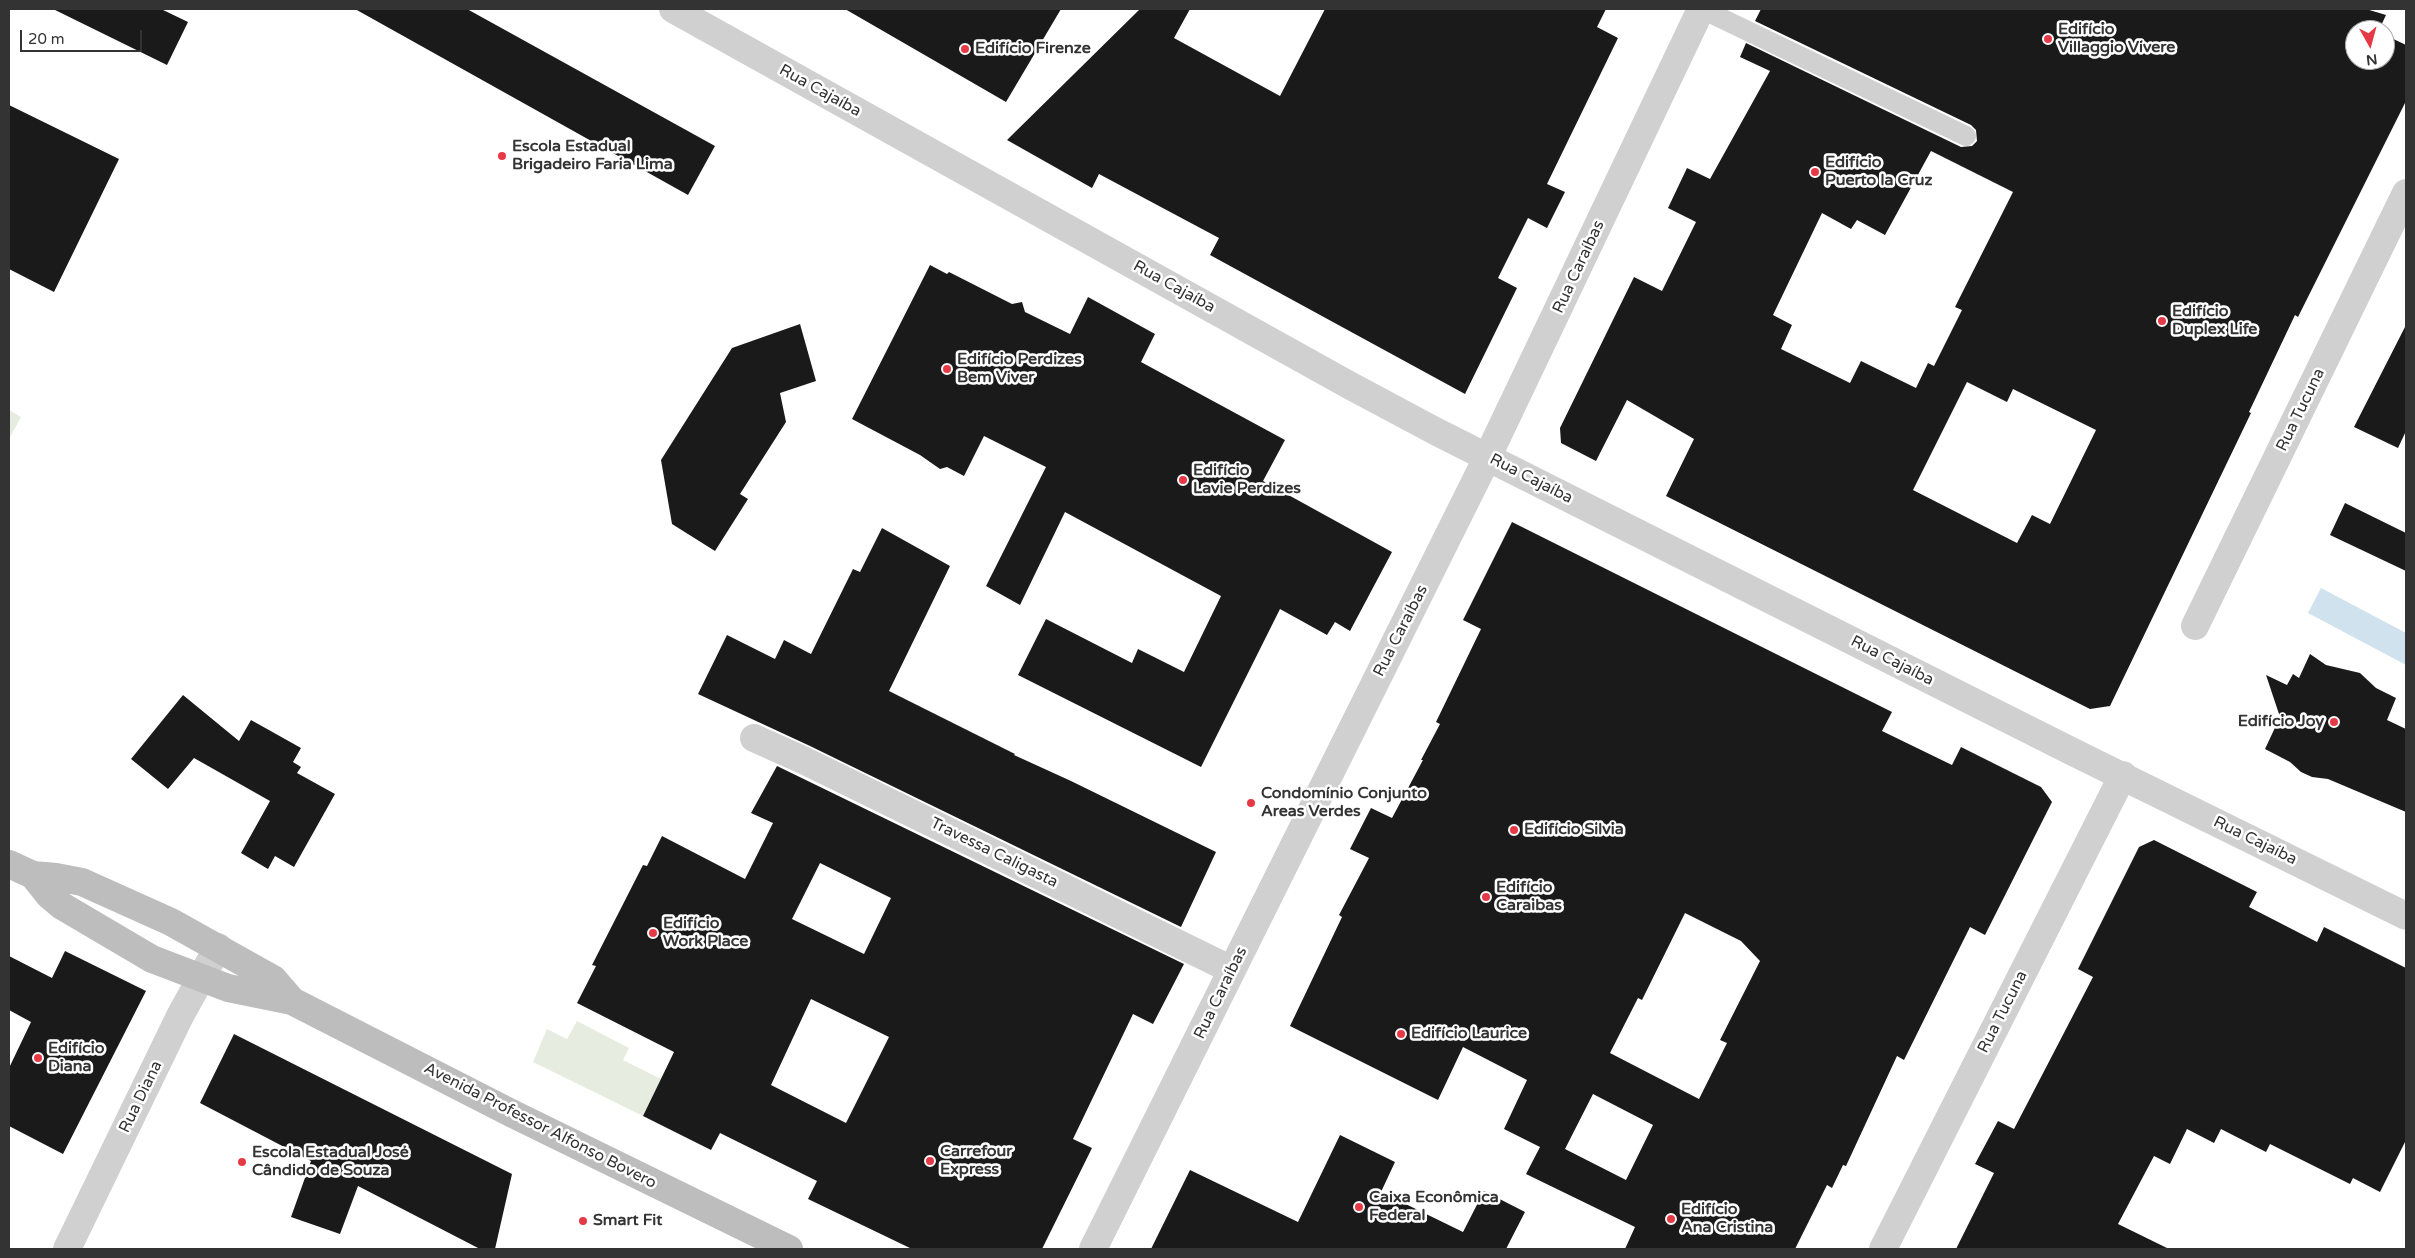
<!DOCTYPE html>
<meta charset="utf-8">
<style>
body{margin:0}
#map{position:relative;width:2415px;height:1258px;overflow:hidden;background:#fff;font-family:"Varela Round",sans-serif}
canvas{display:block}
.frame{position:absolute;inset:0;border:10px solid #333;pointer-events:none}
.north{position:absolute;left:2345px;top:20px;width:50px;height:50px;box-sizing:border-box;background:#fff;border:1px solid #adadad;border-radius:50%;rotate:173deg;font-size:14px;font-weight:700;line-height:20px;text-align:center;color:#333}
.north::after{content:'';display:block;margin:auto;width:18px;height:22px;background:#e63946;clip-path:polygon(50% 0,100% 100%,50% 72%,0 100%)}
.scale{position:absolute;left:20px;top:30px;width:122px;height:22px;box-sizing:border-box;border:2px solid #333;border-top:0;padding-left:6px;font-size:15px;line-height:18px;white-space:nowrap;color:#333;-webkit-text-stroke:4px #fff;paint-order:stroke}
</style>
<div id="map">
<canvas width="2415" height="1258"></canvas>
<div class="frame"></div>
<div class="north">N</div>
<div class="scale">20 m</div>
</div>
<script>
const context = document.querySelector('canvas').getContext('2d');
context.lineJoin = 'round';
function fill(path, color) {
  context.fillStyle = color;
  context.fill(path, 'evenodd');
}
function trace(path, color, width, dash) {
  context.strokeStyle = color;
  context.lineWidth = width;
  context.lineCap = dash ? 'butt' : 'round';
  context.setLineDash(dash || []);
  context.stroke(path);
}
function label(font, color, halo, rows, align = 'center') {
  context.font = font + ' "Varela Round",sans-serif';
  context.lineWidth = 5;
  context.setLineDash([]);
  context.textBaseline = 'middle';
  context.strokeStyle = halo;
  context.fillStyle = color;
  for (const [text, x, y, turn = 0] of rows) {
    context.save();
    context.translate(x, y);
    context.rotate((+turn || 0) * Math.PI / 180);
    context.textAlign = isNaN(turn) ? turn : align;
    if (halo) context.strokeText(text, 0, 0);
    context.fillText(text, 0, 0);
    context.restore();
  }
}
fill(new Path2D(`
 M 9,410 L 21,417 L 9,439 Z
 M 577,1021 L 629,1048 L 623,1060 L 661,1079 L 643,1116 L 533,1062 L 547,1029 L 567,1039 Z`), '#e6ecdf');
fill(new Path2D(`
 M 2321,588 L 2406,633 L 2406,665 L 2308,613 Z`), '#cfe2ee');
fill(new Path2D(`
 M 53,9 L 161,9 L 188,22 L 167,65 Z
 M 355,9 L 467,9 L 715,146 L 688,195 Z
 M 845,9 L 1061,9 L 1006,102 Z
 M 1140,9 L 1190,9 L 1174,38 L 1280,96 L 1325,9 L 1606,9 L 1597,27 L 1618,38 L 1547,184 L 1565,192 L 1547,228 L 1528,218 L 1498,278 L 1517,288 L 1465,394 L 1210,255 L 1219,238 L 1099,174 L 1092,188 L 1007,140 Z
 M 1761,9 L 2366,9 L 2386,15 L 2379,30 L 2355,30 L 2355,60 L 2385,60 L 2385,35 L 2406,45 L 2406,101 L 2298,317 L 2295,315 L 2249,412 L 2251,413 L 2110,706 L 2090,709 L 1666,496 L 1694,439 L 1627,400 L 1596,461 L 1561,443 L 1560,428 L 1634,277 L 1662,291 L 1696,222 L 1668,208 L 1687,168 L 1710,179 L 1770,71 L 1740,57 L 1746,43 L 1961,147 L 1972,146 L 1977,141 L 1976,130 L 1971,125 L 1755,21 ZM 1931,151 L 2013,192 L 1955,307 L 1962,310 L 1934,366 L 1928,363 L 1916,388 L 1861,361 L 1850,383 L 1781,349 L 1792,325 L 1773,315 L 1822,213 L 1851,229 L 1857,220 L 1885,235 ZM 1967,382 L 2007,402 L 2013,389 L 2096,430 L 2050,524 L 2032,515 L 2017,543 L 1913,490 Z
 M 9,105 L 119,159 L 54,292 L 9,269 Z
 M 930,265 L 947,274 L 949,272 L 1012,304 L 1022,302 L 1025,312 L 1070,334 L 1088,297 L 1155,334 L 1141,362 L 1285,440 L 1263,481 L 1392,552 L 1350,631 L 1335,622 L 1327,635 L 1280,609 L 1201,767 L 1018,675 L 1046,619 L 1132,663 L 1138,649 L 1184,672 L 1221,596 L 1065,512 L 1020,605 L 986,586 L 1046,467 L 984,436 L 964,476 L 947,467 L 940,469 L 920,455 L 852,419 Z
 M 800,324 L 816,381 L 780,393 L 786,422 L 740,494 L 748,499 L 715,551 L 672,524 L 661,460 L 732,348 Z
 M 2406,325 L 2406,431 L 2398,448 L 2354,427 Z
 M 2345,503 L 2406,533 L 2406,571 L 2330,535 Z
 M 1512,522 L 1892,712 L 1882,731 L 1952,765 L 1961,747 L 2041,787 L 2052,802 L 1985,935 L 1970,927 L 1904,1060 L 1897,1056 L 1846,1166 L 1843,1165 L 1832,1188 L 1827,1185 L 1795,1249 L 1625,1249 L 1635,1227 L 1526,1174 L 1540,1147 L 1504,1129 L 1527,1080 L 1463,1047 L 1438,1100 L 1290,1026 L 1342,917 L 1339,915 L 1369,858 L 1350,849 L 1371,808 L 1392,818 L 1423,760 L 1421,760 L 1440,724 L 1436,722 L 1481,629 L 1463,620 ZM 1685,913 L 1741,941 L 1760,961 L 1720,1040 L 1727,1043 L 1699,1099 L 1610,1053 L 1638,998 L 1642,1000 ZM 1593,1094 L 1653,1125 L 1626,1180 L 1565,1149 Z
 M 882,528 L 950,566 L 889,691 L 1015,754 L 1014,755 L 1071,781 L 1216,852 L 1181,927 L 810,746 L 698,694 L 727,635 L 775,659 L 784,640 L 811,654 L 853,569 L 860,572 Z
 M 2310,654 L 2326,665 L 2360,673 L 2376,688 L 2396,698 L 2387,720 L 2406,729 L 2406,812 L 2328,779 L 2312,777 L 2301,772 L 2290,762 L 2265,749 L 2280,717 L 2266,675 L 2287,685 L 2293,674 L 2299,678 Z
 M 183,695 L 239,741 L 251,720 L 301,748 L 293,762 L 301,767 L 297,773 L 335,794 L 294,867 L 275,856 L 268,869 L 241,853 L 270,801 L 194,758 L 168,789 L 131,759 Z
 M 777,766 L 1184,964 L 1153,1024 L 1133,1014 L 1073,1139 L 1092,1148 L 1042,1249 L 912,1249 L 808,1199 L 817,1181 L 720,1133 L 711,1150 L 643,1116 L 674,1052 L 577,1003 L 596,966 L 592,965 L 643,865 L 647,866 L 662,836 L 745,879 L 773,823 L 751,813 ZM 820,863 L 891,898 L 864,954 L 792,919 ZM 811,999 L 889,1037 L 846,1123 L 771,1085 Z
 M 2154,840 L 2257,892 L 2249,907 L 2317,942 L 2324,927 L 2406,968 L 2406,1140 L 2380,1192 L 2353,1178 L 2350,1184 L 2270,1144 L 2266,1152 L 2221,1129 L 2214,1143 L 2187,1129 L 2170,1164 L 2154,1156 L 2118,1224 L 2169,1249 L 1956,1249 L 1994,1173 L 1975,1164 L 1998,1121 L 2014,1129 L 2093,977 L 2078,969 L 2139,847 Z
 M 65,951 L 146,991 L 63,1154 L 9,1126 L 9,1068 L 31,1022 L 9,1010 L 9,956 L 52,978 Z
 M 234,1034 L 512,1174 L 495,1249 L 480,1249 L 358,1186 L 340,1234 L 291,1217 L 311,1161 L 200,1103 Z
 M 1340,1135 L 1395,1162 L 1381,1192 L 1463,1232 L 1484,1191 L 1525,1212 L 1506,1249 L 1151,1249 L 1190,1170 L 1298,1222 Z`), '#1a1a1a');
trace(new Path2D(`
 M 1702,9 L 1966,136`), '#d0d0d0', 20);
trace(new Path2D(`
 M 673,9 L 1349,385 L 1437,432 L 2073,752 L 2406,916
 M 2195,626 L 2406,193
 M 754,738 L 803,760 L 1232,970
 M 67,1249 L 180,1016 L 218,947
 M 1093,1249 L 1487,458 L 1701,9
 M 1883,1249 L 2123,775`), '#d0d0d0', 28);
trace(new Path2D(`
 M 9,864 L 33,875 L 56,877 L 82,882 L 171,922 L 273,979 L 292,1001
 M 33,875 L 49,895 L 62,906 L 152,959 L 228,988 L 292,1001 L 511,1113 L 789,1249`), '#bdbdbd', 28);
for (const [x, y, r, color] of [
 [2048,39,5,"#e63946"],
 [965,49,5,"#e63946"],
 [502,156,5,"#e63946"],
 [1815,172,5,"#e63946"],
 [2162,321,5,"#e63946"],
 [947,369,5,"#e63946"],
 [1183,480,5,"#e63946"],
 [2334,722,5,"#e63946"],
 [1251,803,5,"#e63946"],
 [1514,830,5,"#e63946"],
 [1486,897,5,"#e63946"],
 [653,933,5,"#e63946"],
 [1401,1034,5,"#e63946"],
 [38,1058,5,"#e63946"],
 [930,1161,5,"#e63946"],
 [242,1162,5,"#e63946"],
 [1359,1207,5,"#e63946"],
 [1671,1219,5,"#e63946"],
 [583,1221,5,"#e63946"]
]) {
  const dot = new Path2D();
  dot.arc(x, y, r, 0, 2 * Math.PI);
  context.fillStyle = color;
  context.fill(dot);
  trace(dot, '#fff', 2);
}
label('bold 16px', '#333', '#fff', [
 ["Edifício",2058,30],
 ["Villaggio Vivere",2058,48],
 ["Edifício Firenze",975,49],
 ["Escola Estadual",512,147],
 ["Brigadeiro Faria Lima",512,165],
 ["Edifício",1825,163],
 ["Puerto la Cruz",1825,181],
 ["Edifício",2172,312],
 ["Duplex Life",2172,330],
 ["Edifício Perdizes",957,360],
 ["Bem Viver",957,378],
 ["Edifício",1193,471],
 ["Lavie Perdizes",1193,489],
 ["Edifício Joy",2324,722,"right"],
 ["Condomínio Conjunto",1261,794],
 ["Areas Verdes",1261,812],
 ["Edifício Silvia",1524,830],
 ["Edifício",1496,888],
 ["Caraibas",1496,906],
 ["Edifício",663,924],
 ["Work Place",663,942],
 ["Edifício Laurice",1411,1034],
 ["Edifício",48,1049],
 ["Diana",48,1067],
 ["Carrefour",940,1152],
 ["Express",940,1170],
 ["Escola Estadual José",252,1153],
 ["Cândido de Souza",252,1171],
 ["Caixa Econômica",1369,1198],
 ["Federal",1369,1216],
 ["Edifício",1681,1210],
 ["Ana Cristina",1681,1228],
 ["Smart Fit",593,1221]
], 'left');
label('16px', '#333', '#fff', [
 ["Rua Cajaíba",820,91,29],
 ["Rua Caraíbas",1579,267,-65],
 ["Rua Cajaíba",1174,287,29],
 ["Rua Tucuna",2301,410,-64],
 ["Rua Cajaíba",1531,479,27],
 ["Rua Caraíbas",1401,631,-63],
 ["Rua Cajaíba",1892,661,27],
 ["Rua Cajaíba",2255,841,26],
 ["Travessa Caligasta",994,853,26],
 ["Rua Caraíbas",1221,993,-64],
 ["Rua Tucuna",2003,1012,-63],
 ["Rua Diana",141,1097,-64],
 ["Avenida Professor Alfonso Bovero",540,1126,27]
]);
</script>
